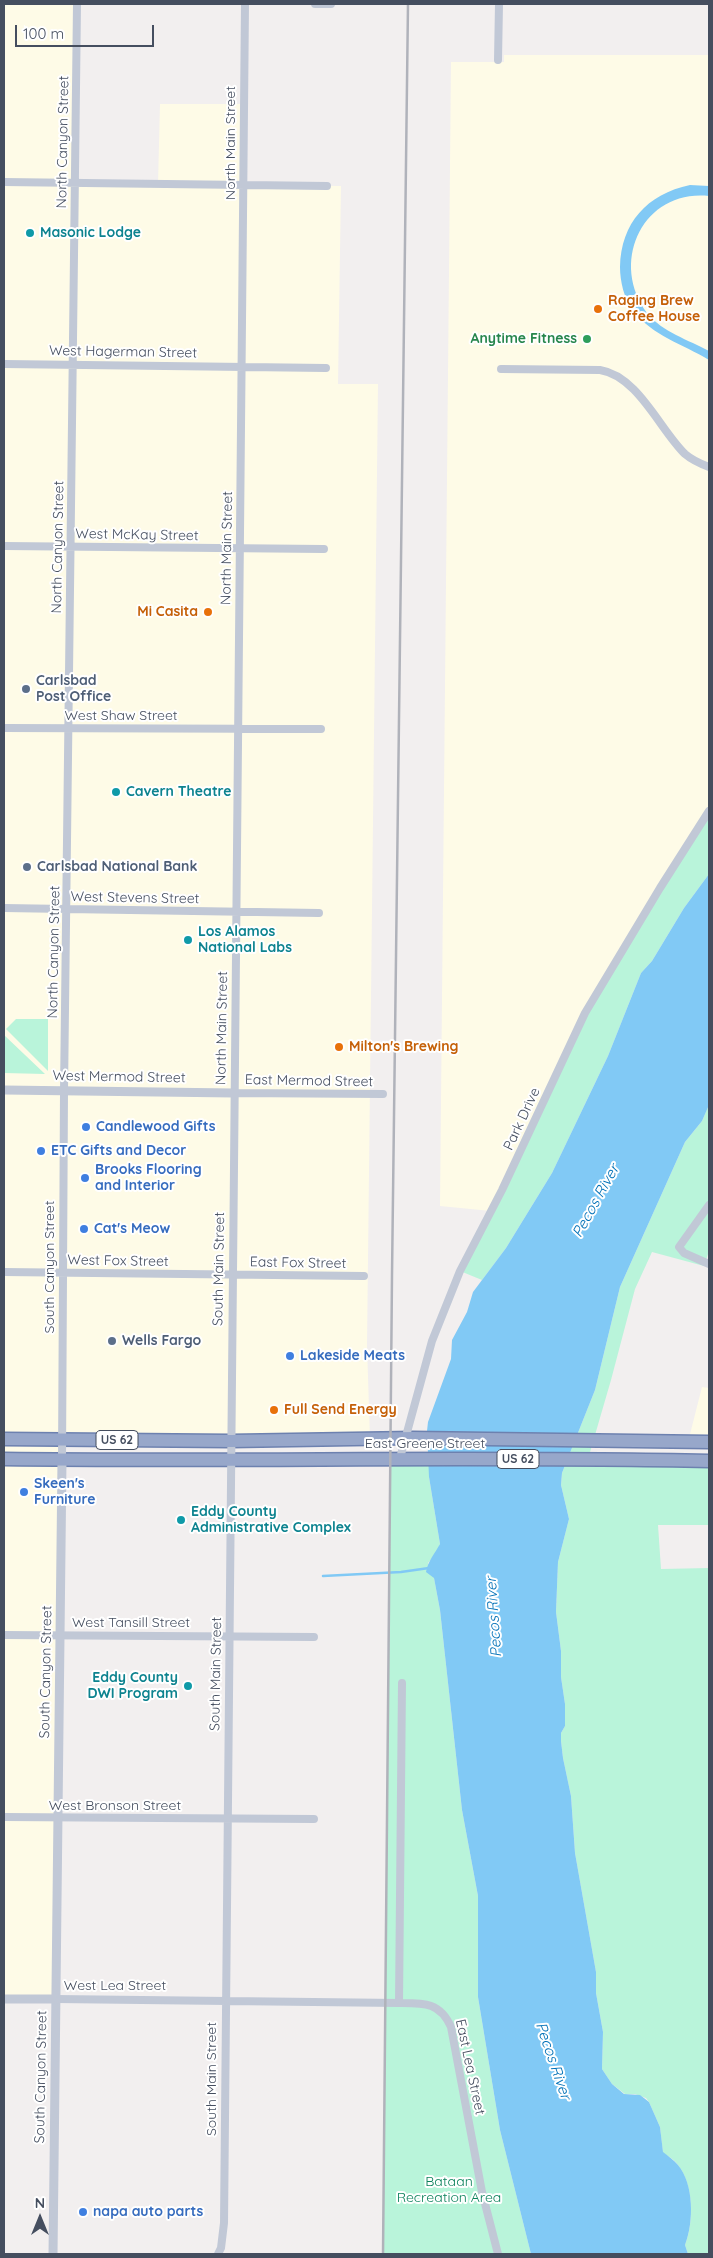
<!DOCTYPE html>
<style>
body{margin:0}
#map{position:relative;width:713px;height:2258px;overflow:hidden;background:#f2efef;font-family:Quicksand,sans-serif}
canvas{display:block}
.frame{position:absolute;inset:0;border:5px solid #454e5f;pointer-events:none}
.north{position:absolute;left:15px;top:2193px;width:50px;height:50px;-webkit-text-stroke:4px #fff;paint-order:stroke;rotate:0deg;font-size:14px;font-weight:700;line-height:20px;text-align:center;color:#454e5f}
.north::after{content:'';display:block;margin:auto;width:18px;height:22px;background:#454e5f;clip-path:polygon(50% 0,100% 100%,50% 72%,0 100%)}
.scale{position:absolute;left:15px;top:25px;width:139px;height:22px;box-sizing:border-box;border:2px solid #454e5f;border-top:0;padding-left:6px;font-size:15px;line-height:18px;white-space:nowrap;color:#454e5f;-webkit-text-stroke:4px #fff;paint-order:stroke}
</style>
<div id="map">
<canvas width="713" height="2258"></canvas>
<div class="frame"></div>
<div class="north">N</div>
<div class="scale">100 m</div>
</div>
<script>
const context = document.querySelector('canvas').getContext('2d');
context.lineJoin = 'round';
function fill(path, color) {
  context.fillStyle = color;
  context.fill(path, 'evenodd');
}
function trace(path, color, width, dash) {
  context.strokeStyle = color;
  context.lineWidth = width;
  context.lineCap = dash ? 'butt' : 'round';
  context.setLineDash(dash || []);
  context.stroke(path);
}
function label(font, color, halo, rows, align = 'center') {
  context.font = font + ' Quicksand,sans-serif';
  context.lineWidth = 4;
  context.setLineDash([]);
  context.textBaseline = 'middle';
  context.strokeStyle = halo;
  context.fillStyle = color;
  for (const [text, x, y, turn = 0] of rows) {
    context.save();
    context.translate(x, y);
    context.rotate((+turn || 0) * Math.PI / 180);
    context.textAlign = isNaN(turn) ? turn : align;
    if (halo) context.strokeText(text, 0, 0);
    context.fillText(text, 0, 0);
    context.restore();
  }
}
fill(new Path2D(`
 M 4,4 L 77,4 L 75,183 L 158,184 L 160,104 L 244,104 L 243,185 L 341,186 L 338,384 L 378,384 L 367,1346 L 370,1439 L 62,1440 L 56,1999 L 4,1999 Z
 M 504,55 L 709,55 L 709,811 L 491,1211 L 440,1206 L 451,62 L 504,62 Z
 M 702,1387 L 709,1388 L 709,1442 L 688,1442 Z`), '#fefbe7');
fill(new Path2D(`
 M 709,811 L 709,874 L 684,908 L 652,961 L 641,973 L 608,1056 L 552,1173 L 506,1248 L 482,1280 L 460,1271 L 585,1013 Z
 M 16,1019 L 48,1019 L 48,1071 L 6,1029 Z
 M 4,1035 L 45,1074 L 4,1073 Z
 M 709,1105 L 709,1251 L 704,1266 L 652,1252 L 635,1289 L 611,1380 L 588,1459 L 709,1461 L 709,1525 L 658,1525 L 661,1569 L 709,1568 L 709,2254 L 688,2254 L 685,2245 C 694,2222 694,2185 678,2165 C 675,2160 668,2156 663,2153 L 660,2127 L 649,2102 L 646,2098 L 635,2094 L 625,2094 L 612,2084 L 602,2069 L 603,2032 L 596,1993 L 596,1972 L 575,1853 L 571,1796 L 563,1758 L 561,1741 L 561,1733 L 565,1726 L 565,1704 L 561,1677 L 561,1651 L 556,1612 L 558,1562 L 569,1519 L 561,1485 L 562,1473 L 595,1390 L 620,1287 L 685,1142 L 702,1121 Z
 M 391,1458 L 429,1458 L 429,1477 L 440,1544 L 436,1554 L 428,1563 L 434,1578 L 440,1610 L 462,1810 L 478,1896 L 478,1997 L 500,2130 L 531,2254 L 383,2254 Z`), '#b9f4da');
fill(new Path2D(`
 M 690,185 L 709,186 L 709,196 C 643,189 609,262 647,313 C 662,332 689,340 709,351 L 709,360 C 683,344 652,336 633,310 C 624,299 620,281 620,267 C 621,223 647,194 690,185 Z
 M 709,874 L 709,1105 L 702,1121 L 685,1142 L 620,1287 L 595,1390 L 562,1473 L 561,1485 L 569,1519 L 558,1562 L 556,1612 L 561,1651 L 561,1677 L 565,1704 L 565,1726 L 561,1733 L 561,1741 L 563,1758 L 571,1796 L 575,1853 L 596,1972 L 596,1993 L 603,2032 L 602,2069 L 612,2084 L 624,2094 L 640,2095 L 649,2102 L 660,2127 L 663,2152 C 668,2156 674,2160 678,2165 C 694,2184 694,2222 685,2245 L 688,2254 L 531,2254 L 500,2130 L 478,1997 L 478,1896 L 462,1810 L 440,1610 L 434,1578 L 426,1572 C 428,1561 435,1553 440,1544 L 429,1477 L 427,1431 L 428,1422 L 451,1359 L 452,1340 L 467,1312 L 473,1292 L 506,1248 L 552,1173 L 608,1056 L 641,973 L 652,961 L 684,908 Z`), '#81c9f5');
trace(new Path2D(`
 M 323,1576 L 401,1572 L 429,1568`), '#81c9f5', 2.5);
const trunk = new Path2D(`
 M 4,1439 L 231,1441 L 413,1438 L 709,1442
 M 4,1459 C 239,1462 474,1456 709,1461`);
trace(trunk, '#6d81af', 15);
trace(new Path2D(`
 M 315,4 L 331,4
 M 498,60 L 499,4
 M 4,182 L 327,186
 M 4,364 L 326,368
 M 501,369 L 600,370 C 638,376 660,430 685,454 C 692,460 701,464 709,467
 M 4,546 L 324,549
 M 4,728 L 321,729
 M 4,908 L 319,913
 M 234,1093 L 383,1094
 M 709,1205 L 679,1247 L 684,1253 L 709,1264
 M 4,1272 L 364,1276
 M 400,1458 L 432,1341 L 460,1271 L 502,1190 L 585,1013 L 660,888 L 709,811
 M 62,1460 L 64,1091 L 77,4
 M 4,1635 L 314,1637
 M 4,1817 L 314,1819
 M 56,1999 L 399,2003 C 424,2003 440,2002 451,2027 L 482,2192 L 498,2254
 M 399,2003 L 402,1683
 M 218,2254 L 221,2248 L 224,2223 L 245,4`), '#c1c8d6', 8);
trace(new Path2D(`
 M 4,1090 L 234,1093
 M 4,1999 L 56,1999
 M 53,2254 L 62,1460`), '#c1c8d6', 9);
trace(trunk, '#97a7ca', 12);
trace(new Path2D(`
 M 383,2254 L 392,1275 L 408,4`), '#b0b2ba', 2.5);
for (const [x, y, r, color] of [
 [30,233,5,"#0f9aa8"],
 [598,309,5,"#e8710a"],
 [587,339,5,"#2e9e5b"],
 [208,612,5,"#e8710a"],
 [26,689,5,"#5c6f8a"],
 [116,792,5,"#0f9aa8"],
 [27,867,5,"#5c6f8a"],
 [188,940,5,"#0f9aa8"],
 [339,1047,5,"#e8710a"],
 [86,1127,5,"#3f7fe0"],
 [41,1151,5,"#3f7fe0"],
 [85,1178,5,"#3f7fe0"],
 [84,1229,5,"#3f7fe0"],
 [112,1341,5,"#5c6f8a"],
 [290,1356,5,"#3f7fe0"],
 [274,1410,5,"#e8710a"],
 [24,1492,5,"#3f7fe0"],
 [181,1520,5,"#0f9aa8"],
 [188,1686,5,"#0f9aa8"],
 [83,2212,5,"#3f7fe0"]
]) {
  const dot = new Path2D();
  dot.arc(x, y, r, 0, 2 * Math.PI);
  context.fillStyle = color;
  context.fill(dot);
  trace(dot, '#fff', 2);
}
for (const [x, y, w] of [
 [117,1440,42],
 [518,1459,42]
]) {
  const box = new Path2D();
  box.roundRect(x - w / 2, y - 9.5, w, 19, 4);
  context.fillStyle = '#fff';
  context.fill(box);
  trace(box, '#454e5f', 1);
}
label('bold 12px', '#454e5f', null, [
 ["US 62",117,1440],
 ["US 62",518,1459]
]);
label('14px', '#454e5f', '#fff', [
 ["North Canyon Street",63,142,-89],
 ["North Main Street",231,143,-90],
 ["West Hagerman Street",123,352,1],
 ["West McKay Street",137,535,1],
 ["North Canyon Street",58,547,-89],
 ["North Main Street",227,548,-89],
 ["West Shaw Street",121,716],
 ["West Stevens Street",135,898,1],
 ["North Canyon Street",54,952,-89],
 ["North Main Street",222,1028,-89],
 ["West Mermod Street",119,1077,1],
 ["East Mermod Street",309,1081,1],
 ["Park Drive",522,1119,-65],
 ["West Fox Street",118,1261,1],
 ["East Fox Street",298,1263,1],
 ["South Canyon Street",50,1267,-90],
 ["South Main Street",219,1269,-89],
 ["East Greene Street",425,1444],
 ["West Tansill Street",131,1623],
 ["South Canyon Street",46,1672,-89],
 ["South Main Street",216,1674,-89],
 ["West Bronson Street",115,1806],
 ["West Lea Street",115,1986],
 ["East Lea Street",470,2067,78],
 ["South Canyon Street",41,2077,-89],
 ["South Main Street",212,2079,-90]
]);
label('bold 14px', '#0d838f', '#fff', [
 ["Masonic Lodge",40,233],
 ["Cavern Theatre",126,792],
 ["Los Alamos",198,932],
 ["National Labs",198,948],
 ["Eddy County",191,1512],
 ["Administrative Complex",191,1528],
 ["Eddy County",178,1678,"right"],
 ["DWI Program",178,1694,"right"]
], 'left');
label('bold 14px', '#c56008', '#fff', [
 ["Raging Brew",608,301],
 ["Coffee House",608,317],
 ["Mi Casita",198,612,"right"],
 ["Milton's Brewing",349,1047],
 ["Full Send Energy",284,1410]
], 'left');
label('bold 14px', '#27864d', '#fff', [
 ["Anytime Fitness",577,339]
], 'right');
label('bold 14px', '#4e5e75', '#fff', [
 ["Carlsbad",36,681],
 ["Post Office",36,697],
 ["Carlsbad National Bank",37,867],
 ["Wells Fargo",122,1341]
], 'left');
label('bold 14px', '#366cbe', '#fff', [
 ["Candlewood Gifts",96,1127],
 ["ETC Gifts and Decor",51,1151],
 ["Brooks Flooring",95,1170],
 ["and Interior",95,1186],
 ["Cat's Meow",94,1229],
 ["Lakeside Meats",300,1356],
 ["Skeen's",34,1484],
 ["Furniture",34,1500],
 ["napa auto parts",93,2212]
], 'left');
label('14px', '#0d825c', '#fff', [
 ["Bataan",449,2182],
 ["Recreation Area",449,2198]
]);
label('italic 15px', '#0071b7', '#fff', [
 ["Pecos River",596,1201,-61],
 ["Pecos River",494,1617,-94],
 ["Pecos River",553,2061,71]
]);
</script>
